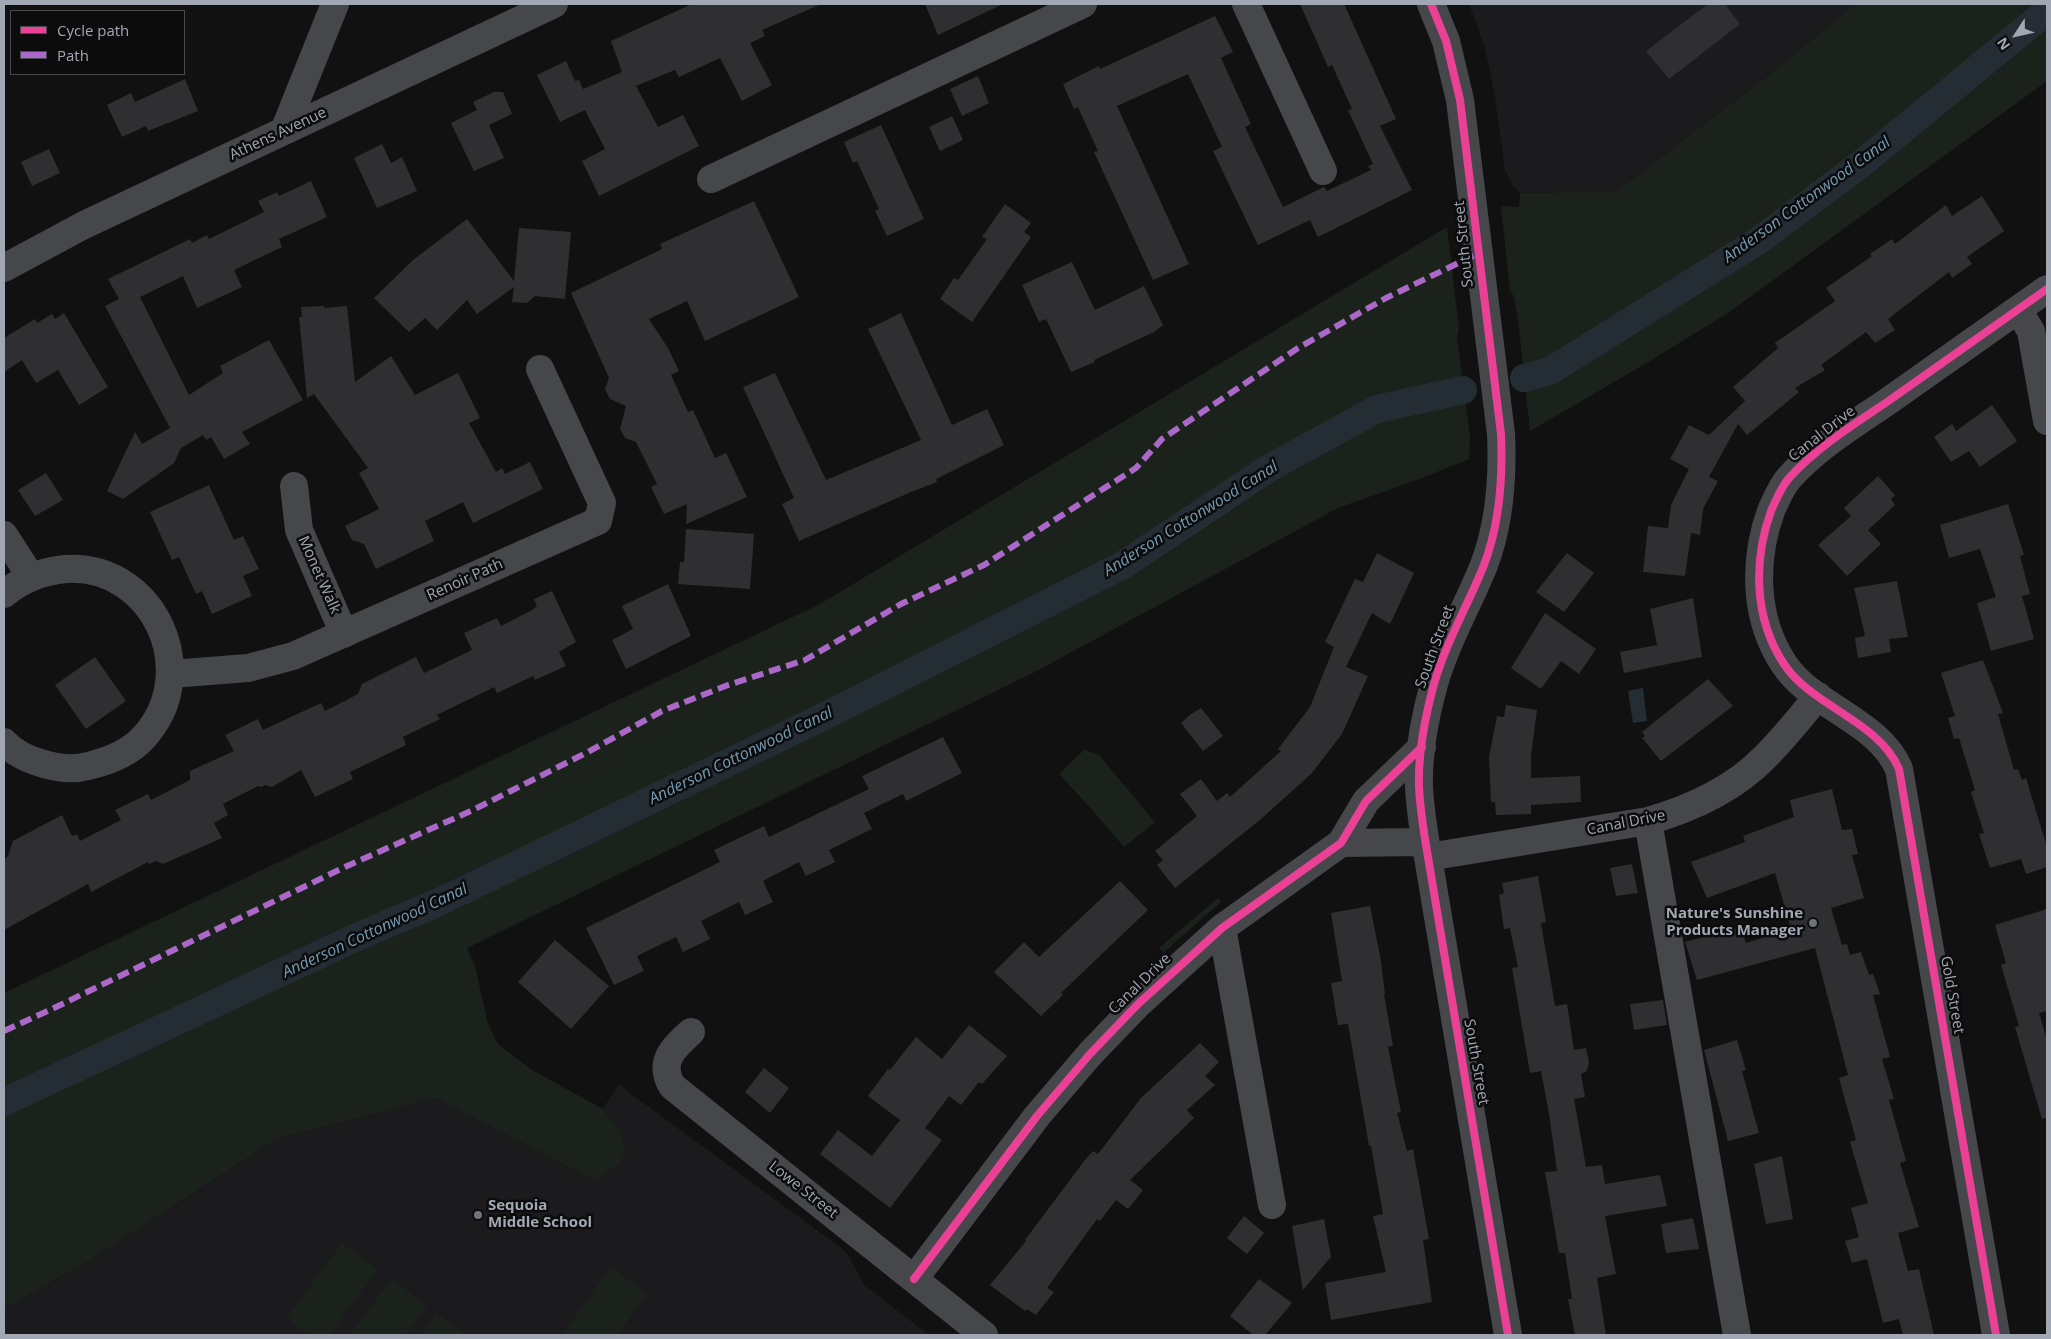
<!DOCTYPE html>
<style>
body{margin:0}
#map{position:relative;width:2051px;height:1339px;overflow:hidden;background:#111;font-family:"Open Sans",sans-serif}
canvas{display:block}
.frame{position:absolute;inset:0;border:5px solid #a1a8b4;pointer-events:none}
.legend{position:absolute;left:10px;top:10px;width:175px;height:65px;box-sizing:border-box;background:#0c0c0d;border:1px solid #484a50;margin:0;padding:6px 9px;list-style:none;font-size:15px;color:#a1a8b4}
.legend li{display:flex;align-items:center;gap:10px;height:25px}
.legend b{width:25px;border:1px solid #484a50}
.north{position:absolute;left:1991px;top:10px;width:50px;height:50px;-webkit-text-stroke:4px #0c0c0d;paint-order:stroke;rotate:235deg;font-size:14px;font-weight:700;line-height:20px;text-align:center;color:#a1a8b4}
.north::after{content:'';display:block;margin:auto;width:18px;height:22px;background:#a1a8b4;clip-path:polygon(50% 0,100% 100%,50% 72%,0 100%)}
</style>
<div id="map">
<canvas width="2051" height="1339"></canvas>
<div class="frame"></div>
<ul class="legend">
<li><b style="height:6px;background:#ea4096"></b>Cycle path</li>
<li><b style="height:6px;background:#ac68c9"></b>Path</li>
</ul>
<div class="north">N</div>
</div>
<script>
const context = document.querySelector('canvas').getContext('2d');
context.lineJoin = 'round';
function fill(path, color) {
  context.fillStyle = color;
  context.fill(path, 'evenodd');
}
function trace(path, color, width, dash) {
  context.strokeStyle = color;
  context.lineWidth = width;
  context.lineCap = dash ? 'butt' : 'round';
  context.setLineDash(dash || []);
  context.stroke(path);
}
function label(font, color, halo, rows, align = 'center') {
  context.font = font + ' "Open Sans",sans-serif';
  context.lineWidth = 5;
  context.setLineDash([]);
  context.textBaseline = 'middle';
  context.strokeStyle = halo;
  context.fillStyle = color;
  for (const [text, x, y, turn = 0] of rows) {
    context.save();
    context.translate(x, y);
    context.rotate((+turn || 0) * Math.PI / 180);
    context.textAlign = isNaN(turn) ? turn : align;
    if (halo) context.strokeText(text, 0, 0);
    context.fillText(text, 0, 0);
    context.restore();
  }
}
fill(new Path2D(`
 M 1469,4 L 1856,4 L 1766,77 L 1617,191 L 1520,193 L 1513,186 L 1505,170 L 1495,97 L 1485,48 Z
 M 619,1083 L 627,1091 L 844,1250 L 851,1260 L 864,1285 L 929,1335 L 4,1335 L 4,1309 L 90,1260 L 278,1138 L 435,1098 L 595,1180 L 618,1129 L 603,1109 Z`), '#1b1b1d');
fill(new Path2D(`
 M 1856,4 L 2047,4 L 2047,81 L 1728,313 L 1645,364 L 1530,431 L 1519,328 L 1514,297 L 1510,290 L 1501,206 L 1519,207 L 1520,193 L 1617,191 L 1766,77 Z
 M 1447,227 L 1459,328 L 1457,338 L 1470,436 L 1469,459 L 1422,478 L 1338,508 L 1031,674 L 467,948 L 475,966 L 488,1024 L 498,1044 L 532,1070 L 603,1109 L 618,1129 L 625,1150 L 618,1165 L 595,1180 L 435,1098 L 278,1138 L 90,1260 L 4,1309 L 4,993 L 820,604 Z
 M 1084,750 L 1099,755 L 1155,822 L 1124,847 L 1085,802 L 1059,774 Z
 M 1218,898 L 1221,902 L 1163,953 L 1159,948 Z
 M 342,1243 L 378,1269 L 329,1335 L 310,1335 L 287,1318 Z
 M 611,1267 L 647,1294 L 617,1335 L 562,1335 Z
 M 392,1279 L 427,1307 L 405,1335 L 350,1335 Z
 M 436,1313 L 466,1335 L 420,1335 Z`), '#1b221b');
fill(new Path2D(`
 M 1643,688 L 1647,721 L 1633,723 L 1628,691 Z`), '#242d33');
trace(new Path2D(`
 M 1524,378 L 1550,371 L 1758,241 L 1861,164 L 2047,11
 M 4,1102 L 359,936 L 437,903 L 829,714 L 1123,565 L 1269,468 L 1377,409 L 1463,390`), '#242d33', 28);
fill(new Path2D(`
 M 692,4 L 821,4 L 762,30 L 765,36 L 750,43 L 772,85 L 742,101 L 720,58 L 679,77 L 675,70 L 636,86 L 658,127 L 683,115 L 699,146 L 599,196 L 582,161 L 605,149 L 585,110 L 560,122 L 537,75 L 566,61 L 575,81 L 579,80 L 583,89 L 622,72 L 611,41 Z
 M 925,4 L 1003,4 L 938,35 Z
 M 1300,4 L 1344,4 L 1396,119 L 1380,126 L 1412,190 L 1318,237 L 1310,220 L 1258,245 L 1213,151 L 1222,147 L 1188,74 L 1117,106 L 1189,264 L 1153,280 L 1094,152 L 1098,151 L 1078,107 L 1074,109 L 1063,84 L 1099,66 L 1100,69 L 1215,16 L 1233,52 L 1221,58 L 1251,124 L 1245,127 L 1283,207 L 1324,187 L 1327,191 L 1371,170 L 1368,166 L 1373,164 L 1348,110 L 1352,109 L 1332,65 L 1328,67 Z
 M 1708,4 L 1725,4 L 1740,24 L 1669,79 L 1646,51 Z
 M 978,76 L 989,103 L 962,116 L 950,89 Z
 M 185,79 L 198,111 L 148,131 L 146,126 L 122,137 L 107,105 L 131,93 L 135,102 Z
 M 494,92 L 503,92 L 512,114 L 489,125 L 504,158 L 474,171 L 451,123 L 477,110 L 473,102 Z
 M 952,116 L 963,140 L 940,151 L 929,127 Z
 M 881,125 L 924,219 L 887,236 L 875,211 L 879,209 L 857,161 L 853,163 L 844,142 Z
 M 382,144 L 391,163 L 402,157 L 417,191 L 377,208 L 354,158 Z
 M 49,149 L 60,173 L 32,186 L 21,162 Z
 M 311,181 L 327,217 L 279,239 L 282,247 L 234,270 L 242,287 L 197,308 L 183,276 L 140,297 L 189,395 L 223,373 L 220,366 L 269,340 L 303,400 L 242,432 L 250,444 L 224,459 L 211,437 L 206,440 L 203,435 L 181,448 L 174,463 L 123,499 L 107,491 L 135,432 L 142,444 L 170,428 L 105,306 L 119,299 L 108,279 L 190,239 L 192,243 L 207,235 L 209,239 L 264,212 L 258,201 L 277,192 L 279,196 Z
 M 1982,196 L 2004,231 L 1967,257 L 1972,264 L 1952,278 L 1949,272 L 1888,319 L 1895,330 L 1875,343 L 1866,332 L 1821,365 L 1825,370 L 1795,388 L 1799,392 L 1747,435 L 1738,424 L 1709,477 L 1718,481 L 1703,509 L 1700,535 L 1691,533 L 1685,576 L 1643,572 L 1648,526 L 1668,528 L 1671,505 L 1689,469 L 1670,459 L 1689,425 L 1709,435 L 1745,401 L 1733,387 L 1778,348 L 1775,343 L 1835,301 L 1826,288 L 1872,256 L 1870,254 L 1892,239 L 1895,244 L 1946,205 L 1952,216 Z
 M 754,201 L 799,297 L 705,341 L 687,301 L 649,319 L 668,348 L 679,371 L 671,375 L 688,412 L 693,410 L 715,458 L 726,453 L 747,497 L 686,524 L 687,504 L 664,514 L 651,487 L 657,484 L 636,442 L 625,438 L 620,429 L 626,406 L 610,399 L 605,389 L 609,378 L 571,293 L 662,249 L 660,244 Z
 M 1005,204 L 1031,223 L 1024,232 L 1031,237 L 972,322 L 940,299 L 954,278 L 958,280 L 987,239 L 982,237 Z
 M 467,219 L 514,281 L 519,228 L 571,232 L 565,299 L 535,296 L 527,303 L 512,302 L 514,287 L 477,314 L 467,300 L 437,330 L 425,318 L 409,332 L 374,298 L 413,260 Z
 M 1072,262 L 1095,310 L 1144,286 L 1163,325 L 1154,332 L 1094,360 L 1095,362 L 1071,372 L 1046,319 L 1039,322 L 1022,285 Z
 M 324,306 L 324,308 L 347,306 L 355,382 L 391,356 L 415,395 L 458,373 L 480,418 L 469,423 L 496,472 L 502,468 L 505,474 L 530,462 L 543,489 L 473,523 L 463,502 L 425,521 L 434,541 L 376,569 L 364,544 L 352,540 L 345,526 L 379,509 L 359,473 L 368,468 L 314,394 L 307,398 L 299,317 L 302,317 L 301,307 Z
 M 64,313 L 108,387 L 79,405 L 58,370 L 36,383 L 22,360 L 4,372 L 4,338 L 35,319 L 37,323 L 52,314 L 55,319 Z
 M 901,313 L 952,425 L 987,409 L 1004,445 L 936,479 L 937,482 L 911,492 L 799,541 L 782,504 L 794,498 L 743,387 L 775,373 L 826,480 L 921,440 L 868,329 Z
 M 1992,405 L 2017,441 L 1980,467 L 1969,451 L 1951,462 L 1934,437 L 1952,424 L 1956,431 Z
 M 46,473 L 63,500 L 35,516 L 18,490 Z
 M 1878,476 L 1895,495 L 1891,499 L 1895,505 L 1868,530 L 1881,544 L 1847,576 L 1818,545 L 1851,516 L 1844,508 Z
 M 209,485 L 234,540 L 243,536 L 259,569 L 243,576 L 252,596 L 212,614 L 202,591 L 196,594 L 179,557 L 172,560 L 150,512 Z
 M 2008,504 L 2024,555 L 2020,556 L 2030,594 L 2022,596 L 2034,639 L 1991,651 L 1977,603 L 1996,597 L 1980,549 L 1949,558 L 1940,525 Z
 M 686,529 L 754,534 L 750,589 L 678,584 L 680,562 L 684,562 Z
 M 1377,553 L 1414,573 L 1390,624 L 1372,613 L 1346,667 L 1368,676 L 1342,734 L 1312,773 L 1261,819 L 1175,888 L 1157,865 L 1163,860 L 1155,851 L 1197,816 L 1180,794 L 1201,779 L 1217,801 L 1227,793 L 1230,797 L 1281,751 L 1278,749 L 1310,707 L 1334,647 L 1325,642 L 1355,579 L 1363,582 Z
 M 1567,553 L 1594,573 L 1564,612 L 1536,592 Z
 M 1897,581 L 1908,637 L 1889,639 L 1891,652 L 1858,658 L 1855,638 L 1865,636 L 1854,588 Z
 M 668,584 L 691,636 L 626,669 L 612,640 L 633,629 L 622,606 Z
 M 552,591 L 576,642 L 559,652 L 566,666 L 535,680 L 533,676 L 497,693 L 494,687 L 437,715 L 440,719 L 403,737 L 406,745 L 350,772 L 353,779 L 315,797 L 301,770 L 272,787 L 265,785 L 261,787 L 258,786 L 223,804 L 228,815 L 214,823 L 222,838 L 163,864 L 156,861 L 149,864 L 148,862 L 91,892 L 88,884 L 4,930 L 4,859 L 8,856 L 13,841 L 62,815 L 72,836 L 77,834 L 80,841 L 121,820 L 115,810 L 148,794 L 151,800 L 190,780 L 190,771 L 234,751 L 225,735 L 258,719 L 263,730 L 321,703 L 325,711 L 358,694 L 362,684 L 416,657 L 424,673 L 472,650 L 464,633 L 497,618 L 501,626 L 532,610 L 537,606 L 534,599 Z
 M 1693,598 L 1702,657 L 1624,673 L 1620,652 L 1657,645 L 1650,609 Z
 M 1545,613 L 1596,649 L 1579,674 L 1561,661 L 1541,689 L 1511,668 Z
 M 95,657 L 126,701 L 86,729 L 55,685 Z
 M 1983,660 L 2003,713 L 1998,714 L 2014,770 L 2018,769 L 2022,780 L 2026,778 L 2047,847 L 2047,867 L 2026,874 L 2021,859 L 1990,868 L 1979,834 L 1984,833 L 1971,792 L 1975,790 L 1959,738 L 1954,739 L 1948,718 L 1955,716 L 1941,673 Z
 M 1708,679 L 1733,706 L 1661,761 L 1642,738 L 1645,736 L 1642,732 Z
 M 1506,705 L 1537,710 L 1531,755 L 1531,778 L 1580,776 L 1581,802 L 1531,805 L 1531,814 L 1496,815 L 1495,802 L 1491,802 L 1489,757 L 1497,716 L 1504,717 Z
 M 1201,708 L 1223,736 L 1203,751 L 1181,723 L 1191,714 Z
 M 943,737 L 962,773 L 906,801 L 903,794 L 864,813 L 872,829 L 829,850 L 835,862 L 806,876 L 799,862 L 763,881 L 773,902 L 745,915 L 739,902 L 701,921 L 710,939 L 683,952 L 676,937 L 637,956 L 644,971 L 614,985 L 586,928 L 720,862 L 714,850 L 764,826 L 769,837 L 869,789 L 862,776 Z
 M 1832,789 L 1842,830 L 1852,829 L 1858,854 L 1852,855 L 1864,898 L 1831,908 L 1842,945 L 1847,944 L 1850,955 L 1861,952 L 1869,975 L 1873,974 L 1880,994 L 1873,995 L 1890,1057 L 1882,1059 L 1894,1099 L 1889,1100 L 1906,1161 L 1900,1163 L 1919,1227 L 1898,1233 L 1908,1271 L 1919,1269 L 1934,1335 L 1903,1335 L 1899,1319 L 1883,1323 L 1867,1259 L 1852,1263 L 1845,1241 L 1859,1237 L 1851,1208 L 1868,1203 L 1850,1142 L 1856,1140 L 1839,1078 L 1848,1075 L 1815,948 L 1697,980 L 1685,942 L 1741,927 L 1746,943 L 1791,929 L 1775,873 L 1707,898 L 1691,862 L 1745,842 L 1743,836 L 1794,817 L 1790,800 Z
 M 1632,864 L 1638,893 L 1616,896 L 1610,868 Z
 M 1538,876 L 1546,922 L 1541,923 L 1555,1006 L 1567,1004 L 1574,1050 L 1586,1048 L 1589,1062 L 1587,1071 L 1581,1074 L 1585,1097 L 1574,1099 L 1586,1167 L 1602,1165 L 1605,1184 L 1660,1175 L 1667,1206 L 1605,1216 L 1616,1274 L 1597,1278 L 1606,1335 L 1575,1335 L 1568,1299 L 1572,1299 L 1565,1253 L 1559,1253 L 1545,1172 L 1557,1171 L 1549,1114 L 1541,1071 L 1530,1073 L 1512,968 L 1518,967 L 1510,928 L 1504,929 L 1499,895 L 1504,893 L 1502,883 Z
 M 1120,881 L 1148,910 L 1061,993 L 1063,995 L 1041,1016 L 994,972 L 1024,942 L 1039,957 Z
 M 1370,906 L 1381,961 L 1385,994 L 1384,994 L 1393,1046 L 1388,1047 L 1401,1112 L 1397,1113 L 1407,1151 L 1413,1149 L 1429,1239 L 1423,1240 L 1432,1302 L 1331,1320 L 1325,1283 L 1386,1272 L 1373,1216 L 1383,1214 L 1371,1146 L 1369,1146 L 1348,1024 L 1338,1025 L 1331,983 L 1342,981 L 1331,913 Z
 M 2047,909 L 2047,1011 L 2039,1013 L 2047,1040 L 2047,1118 L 2042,1119 L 2015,1027 L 2019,1026 L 2001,965 L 2006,963 L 1995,925 Z
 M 555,940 L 609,986 L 571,1029 L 518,982 Z
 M 1663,1000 L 1667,1025 L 1634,1030 L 1630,1004 Z
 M 969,1025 L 1007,1056 L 982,1084 L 979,1082 L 961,1105 L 949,1096 L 925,1128 L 942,1140 L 890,1208 L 820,1154 L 838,1130 L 872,1156 L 900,1120 L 868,1096 L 888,1069 L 890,1070 L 916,1037 L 942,1059 Z
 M 1737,1040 L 1746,1070 L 1742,1071 L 1759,1133 L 1728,1141 L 1704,1050 Z
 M 1200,1043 L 1219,1062 L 1205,1076 L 1215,1085 L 1187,1110 L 1194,1118 L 1130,1180 L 1143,1190 L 1128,1209 L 1116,1200 L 1100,1221 L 1097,1219 L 1047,1288 L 1054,1292 L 1036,1315 L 1027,1309 L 1025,1311 L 990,1285 L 1026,1241 L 1025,1240 L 1085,1160 L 1093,1151 L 1098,1154 L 1141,1098 Z
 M 764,1068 L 789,1088 L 770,1113 L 745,1092 Z
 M 1782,1156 L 1793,1219 L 1766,1224 L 1754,1164 Z
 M 1244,1216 L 1264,1233 L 1247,1254 L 1227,1238 Z
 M 1693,1218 L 1699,1249 L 1666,1253 L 1661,1224 Z
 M 1324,1219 L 1331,1257 L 1303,1290 L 1292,1226 Z
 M 1259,1279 L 1292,1303 L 1265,1335 L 1253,1335 L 1230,1316 Z`), '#2f2f31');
trace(new Path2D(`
 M 1246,4 L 1323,171
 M 1431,4 L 1446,41 L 1460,100 L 1501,434 C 1503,478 1500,523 1484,565 C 1468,605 1446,642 1434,684 C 1425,717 1418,752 1419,786 C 1420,810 1424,834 1428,857 L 1508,1335
 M 284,131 L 335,4
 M 711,179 L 1083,4
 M 4,268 L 84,225 L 554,4
 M 2018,310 L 2031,331 L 2047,421
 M 294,486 L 299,530 L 344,634
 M 4,535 L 31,577
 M 4,594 C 22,579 43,571 66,569 C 154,564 203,672 144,737 C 130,753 109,761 88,766 C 63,773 21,761 4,742
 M 171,674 L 248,668 L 293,656 L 598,521 L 602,503 L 540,369
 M 1648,821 L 1737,1335
 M 1341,843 L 1425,842
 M 1428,857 L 1648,821 C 1690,809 1734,789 1765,757 C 1784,738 1801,717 1818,696
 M 1222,928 L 1272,1205
 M 691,1032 C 673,1048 658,1062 672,1086 L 984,1335
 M 914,1279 L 1037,1116 L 1090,1054 L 1138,1004 L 1222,928 L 1341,843 L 1366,801 L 1422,747
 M 1996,1335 L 1899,769 C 1879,721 1811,706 1784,664 C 1754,619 1753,561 1771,511 C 1776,500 1781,487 1789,478 C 1817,447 1853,425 1887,402 C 1940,364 1994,327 2047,289`), '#45474a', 28);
trace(new Path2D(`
 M 4,1031 L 54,1008 L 347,866 L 471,811 L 586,753 L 662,711 L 728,685 L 805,660 L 901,604 L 984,565 L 1034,533 L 1136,468 L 1162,439 L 1298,348 L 1386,298 L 1479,253`), '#ac68c9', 6, [12, 6]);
trace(new Path2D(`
 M 1431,4 L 1446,41 L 1460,100 L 1501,434 C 1503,478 1500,523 1484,565 C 1468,605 1446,642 1434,684 C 1425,717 1418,752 1419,786 C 1420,810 1424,834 1428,857 L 1508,1335
 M 914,1279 L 1037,1116 L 1090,1054 L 1138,1004 L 1222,928 L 1341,843 L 1366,801 L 1422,747
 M 1996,1335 L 1899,769 C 1879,721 1811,706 1784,664 C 1754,619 1753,561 1771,511 C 1776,500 1781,487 1789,478 C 1817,447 1853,425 1887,402 C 1940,364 1994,327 2047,289`), '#ea4096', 8);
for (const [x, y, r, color] of [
 [1813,923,5,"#6f737b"],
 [478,1215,5,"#6f737b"]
]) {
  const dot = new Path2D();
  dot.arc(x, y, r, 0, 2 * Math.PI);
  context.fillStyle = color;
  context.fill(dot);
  trace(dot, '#0c0c0d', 2);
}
label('15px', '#a1a8b4', '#0c0c0d', [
 ["Athens Avenue",278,134,-25],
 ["South Street",1464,244,-96],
 ["Canal Drive",1822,434,-38],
 ["Monet Walk",319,575,66],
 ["Renoir Path",465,580,-24],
 ["South Street",1435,647,-70],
 ["Canal Drive",1626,823,-11],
 ["Canal Drive",1140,984,-44],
 ["Gold Street",1952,995,80],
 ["South Street",1476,1062,80],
 ["Lowe Street",803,1190,38]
]);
label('bold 15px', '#a1a8b4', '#0c0c0d', [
 ["Nature's Sunshine",1803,914],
 ["Products Manager",1803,931],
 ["Sequoia",488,1206,"left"],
 ["Middle School",488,1223,"left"]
], 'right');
label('italic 16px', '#759ab2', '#0c0c0d', [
 ["Anderson Cottonwood Canal",1807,200,-36],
 ["Anderson Cottonwood Canal",1191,519,-32],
 ["Anderson Cottonwood Canal",741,756,-26],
 ["Anderson Cottonwood Canal",375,931,-25]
]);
</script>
